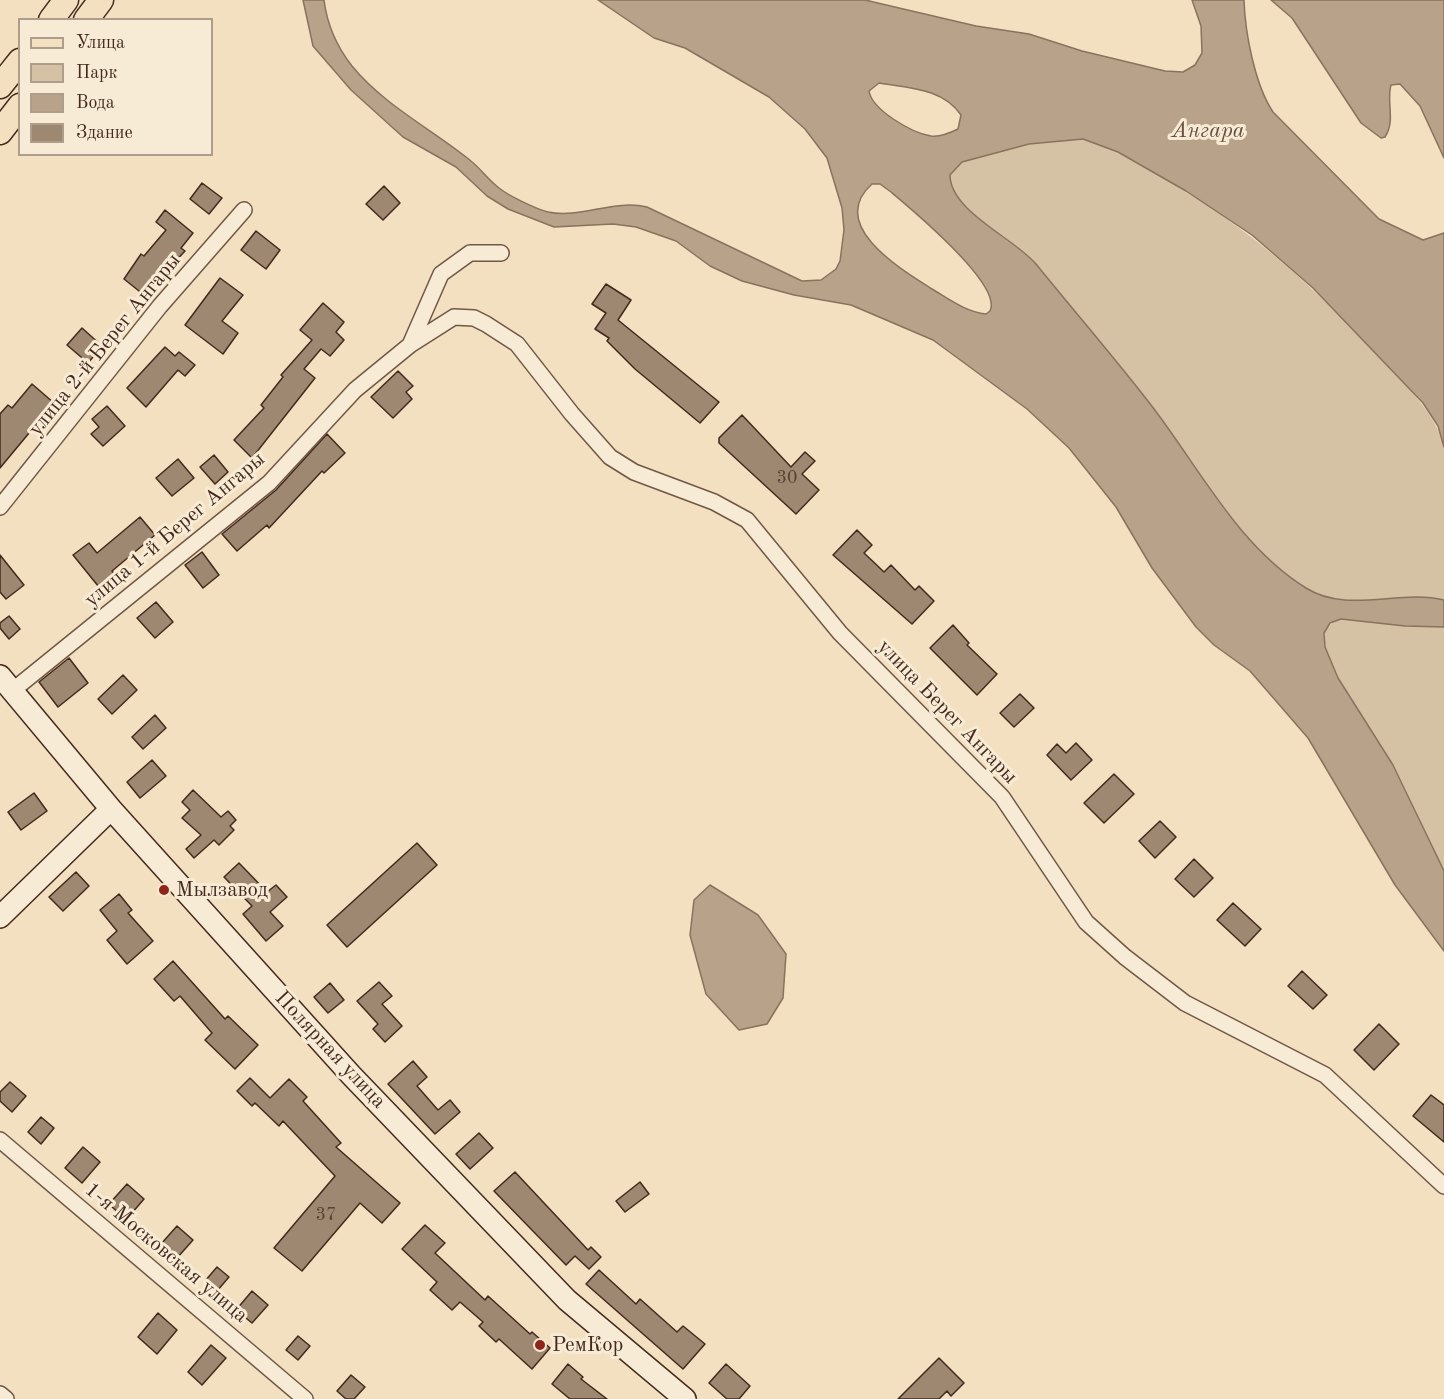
<!DOCTYPE html>
<meta charset="utf-8">
<style>
body{margin:0}
#map{position:relative;width:1444px;height:1399px;overflow:hidden;background:#f3e0c0;font-family:"Old Standard TT",serif}
canvas{display:block}
.legend{position:absolute;left:18px;top:18px;width:195px;height:138px;box-sizing:border-box;background:#f7ebd6;border:2px solid #af9d8c;margin:0;padding:8px 10px;list-style:none;font-size:18px;color:#44291d}
.legend li{display:flex;align-items:center;gap:12px;height:30px}
.legend b{width:30px;border:2px solid #af9d8c}
</style>
<div id="map">
<canvas width="1444" height="1399"></canvas>
<ul class="legend">
<li><b style="height:8px;background:#f3e0c0"></b>Улица</li>
<li><b style="height:16px;background:#d5c1a4"></b>Парк</li>
<li><b style="height:16px;background:#b8a289"></b>Вода</li>
<li><b style="height:16px;background:#9f8872"></b>Здание</li>
</ul>
</div>
<script>
const context = document.querySelector('canvas').getContext('2d');
context.lineJoin = 'round';
function fill(path, color) {
  context.fillStyle = color;
  context.fill(path, 'evenodd');
}
function trace(path, color, width, dash) {
  context.strokeStyle = color;
  context.lineWidth = width;
  context.lineCap = dash ? 'butt' : 'round';
  context.setLineDash(dash || []);
  context.stroke(path);
}
function label(font, color, halo, rows, align = 'center') {
  context.font = font + ' "Old Standard TT",serif';
  context.lineWidth = 6;
  context.setLineDash([]);
  context.textBaseline = 'middle';
  context.strokeStyle = halo;
  context.fillStyle = color;
  for (const [text, x, y, turn = 0] of rows) {
    context.save();
    context.translate(x, y);
    context.rotate((+turn || 0) * Math.PI / 180);
    context.textAlign = isNaN(turn) ? turn : align;
    if (halo) context.strokeText(text, 0, 0);
    context.fillText(text, 0, 0);
    context.restore();
  }
}
fill(new Path2D(`
 M 1083,139 C 1112,147 1136,162 1161,177 C 1247,226 1314,286 1381,359 C 1406,387 1434,410 1444,447 L 1444,600 C 1399,589 1348,614 1306,588 C 1242,550 1196,465 1152,406 C 1129,376 1104,348 1080,318 C 1057,290 1035,262 1007,239 C 992,227 947,199 950,177 C 952,150 1060,139 1083,139 Z
 M 1341,619 L 1405,626 L 1444,627 L 1444,871 C 1426,836 1412,800 1394,766 C 1373,727 1335,691 1325,646 C 1321,631 1328,624 1341,619 Z`), '#d5c1a4');
const water = new Path2D(`
 M 303,0 L 324,0 C 327,24 337,47 352,66 C 383,104 428,127 466,157 C 479,166 487,179 499,188 C 509,196 536,209 548,212 C 580,219 614,199 647,207 L 802,281 L 821,280 L 836,269 L 840,261 L 844,230 L 842,208 L 827,158 L 805,129 L 769,97 L 685,48 L 654,38 L 598,0 L 865,0 L 976,26 L 1029,34 L 1082,51 L 1165,71 L 1183,72 L 1195,65 L 1202,53 L 1201,26 L 1192,0 L 1244,0 C 1245,33 1255,85 1273,112 L 1379,219 L 1423,240 L 1444,233 L 1444,447 L 1438,426 L 1423,403 L 1313,288 L 1252,235 L 1186,191 L 1118,152 L 1083,139 L 1029,144 L 962,162 L 950,175 C 950,211 1014,238 1036,264 C 1074,311 1114,357 1151,405 C 1199,467 1237,545 1306,588 C 1347,614 1400,589 1444,600 L 1444,627 L 1405,626 L 1341,619 L 1330,623 L 1324,633 L 1325,647 L 1338,678 L 1393,765 L 1444,871 L 1444,951 L 1395,885 L 1308,738 L 1250,671 L 1214,645 L 1196,627 L 1152,568 L 1116,507 L 1069,448 L 1027,409 L 933,340 L 851,305 L 794,295 L 742,281 L 710,266 L 676,241 L 636,227 L 613,224 L 554,227 L 508,209 L 487,196 L 456,167 L 403,137 L 351,90 L 313,46 ZM 879,83 C 908,88 943,88 961,115 L 958,129 C 950,133 940,137 931,136 C 912,133 872,110 869,91 ZM 872,184 L 880,184 L 891,192 C 910,208 1003,285 990,311 L 986,314 C 966,312 949,299 932,289 C 902,270 826,225 872,184 Z
 M 1271,0 L 1444,0 L 1444,158 L 1420,106 L 1400,84 L 1391,85 C 1386,103 1396,120 1385,137 L 1381,138 L 1361,123 L 1292,18 Z
 M 710,885 L 758,915 L 786,954 L 783,998 L 767,1024 L 739,1030 L 706,994 L 690,935 L 694,900 Z`);
fill(water, '#b8a289');
trace(water, '#8a725e', 1.5);
const building = new Path2D(`
 M 202,183 L 222,198 L 209,214 L 190,199 Z
 M 384,186 L 400,203 L 383,220 L 366,204 Z
 M 165,210 L 193,233 L 181,248 L 185,251 L 144,295 L 124,279 L 141,254 L 144,256 L 166,230 L 156,222 Z
 M 256,231 L 280,250 L 266,269 L 241,250 Z
 M 220,278 L 243,295 L 222,321 L 238,333 L 223,354 L 185,325 Z
 M 606,284 L 631,300 L 618,320 L 719,402 L 700,423 L 635,369 L 607,341 L 609,338 L 595,329 L 606,313 L 592,304 Z
 M 323,303 L 344,322 L 336,332 L 344,340 L 330,356 L 321,349 L 304,369 L 315,378 L 252,458 L 234,440 L 264,408 L 261,405 L 283,377 L 281,375 L 312,340 L 300,330 Z
 M 82,328 L 102,346 L 88,363 L 67,345 Z
 M 165,347 L 175,356 L 179,352 L 195,365 L 185,376 L 178,370 L 146,407 L 127,388 Z
 M 398,371 L 413,386 L 406,392 L 412,399 L 393,418 L 371,397 Z
 M 32,384 L 54,403 L 0,468 L 0,414 L 8,405 L 12,408 Z
 M 107,406 L 125,426 L 103,446 L 91,434 L 99,427 L 92,419 Z
 M 742,415 L 791,467 L 805,452 L 815,461 L 802,474 L 819,490 L 796,514 L 719,443 L 719,438 Z
 M 327,434 L 345,453 L 324,473 L 322,471 L 269,528 L 267,525 L 237,551 L 222,534 L 276,490 Z
 M 214,455 L 228,472 L 215,484 L 200,467 Z
 M 178,459 L 194,478 L 172,496 L 156,478 Z
 M 140,517 L 155,535 L 112,571 L 119,580 L 103,592 L 73,555 L 89,543 L 97,553 Z
 M 857,530 L 872,545 L 864,553 L 884,572 L 891,565 L 915,590 L 919,586 L 934,601 L 912,624 L 833,555 Z
 M 202,552 L 219,575 L 203,588 L 185,565 Z
 M 0,555 L 24,585 L 6,599 L 0,592 Z
 M 156,602 L 173,622 L 155,638 L 137,618 Z
 M 9,616 L 20,629 L 9,639 L 0,628 L 0,623 Z
 M 953,625 L 969,643 L 967,645 L 997,674 L 977,695 L 930,648 Z
 M 69,658 L 88,683 L 58,707 L 39,682 Z
 M 123,675 L 137,690 L 112,714 L 98,699 Z
 M 1020,694 L 1034,708 L 1014,727 L 1000,713 Z
 M 155,715 L 166,728 L 143,749 L 132,737 Z
 M 1076,743 L 1092,760 L 1071,780 L 1047,755 L 1057,744 L 1066,753 Z
 M 152,760 L 166,776 L 140,798 L 127,782 Z
 M 1114,774 L 1134,794 L 1104,823 L 1084,803 Z
 M 193,790 L 221,817 L 228,811 L 236,820 L 230,826 L 234,830 L 219,845 L 214,840 L 194,858 L 186,849 L 201,835 L 182,818 L 190,810 L 182,802 Z
 M 34,793 L 47,811 L 21,830 L 8,812 Z
 M 1160,821 L 1176,837 L 1155,858 L 1139,841 Z
 M 417,843 L 437,865 L 347,947 L 327,925 Z
 M 1194,859 L 1213,878 L 1194,897 L 1175,879 Z
 M 239,863 L 267,892 L 276,885 L 287,897 L 270,912 L 283,926 L 266,941 L 243,914 L 252,906 L 224,877 Z
 M 76,872 L 89,886 L 63,911 L 49,897 Z
 M 119,894 L 132,910 L 128,913 L 153,941 L 127,964 L 107,940 L 117,931 L 100,910 Z
 M 1233,903 L 1261,929 L 1245,946 L 1217,920 Z
 M 173,961 L 225,1019 L 228,1016 L 258,1045 L 235,1069 L 205,1040 L 212,1033 L 180,996 L 174,1001 L 154,979 Z
 M 1302,971 L 1327,995 L 1313,1009 L 1288,986 Z
 M 379,982 L 392,996 L 382,1004 L 402,1026 L 385,1042 L 373,1029 L 378,1024 L 357,1001 Z
 M 330,983 L 344,1000 L 328,1013 L 314,997 Z
 M 1379,1024 L 1399,1044 L 1374,1070 L 1354,1050 Z
 M 413,1061 L 427,1077 L 417,1086 L 438,1110 L 450,1100 L 460,1112 L 435,1134 L 388,1084 Z
 M 250,1078 L 270,1098 L 289,1079 L 307,1097 L 303,1101 L 341,1143 L 336,1147 L 400,1203 L 382,1223 L 360,1203 L 302,1271 L 274,1248 L 335,1176 L 283,1121 L 279,1126 L 255,1103 L 252,1106 L 237,1091 Z
 M 10,1082 L 26,1096 L 12,1112 L 0,1101 L 0,1092 Z
 M 1431,1095 L 1444,1105 L 1444,1142 L 1413,1116 Z
 M 41,1117 L 54,1128 L 41,1144 L 28,1132 Z
 M 479,1133 L 493,1148 L 470,1169 L 456,1154 Z
 M 83,1147 L 100,1162 L 82,1183 L 65,1168 Z
 M 515,1172 L 588,1250 L 591,1247 L 601,1257 L 589,1269 L 575,1256 L 566,1265 L 494,1191 Z
 M 640,1182 L 649,1194 L 625,1212 L 616,1201 Z
 M 127,1184 L 144,1199 L 126,1220 L 109,1204 Z
 M 425,1225 L 445,1243 L 435,1253 L 485,1300 L 488,1296 L 530,1334 L 532,1332 L 550,1348 L 532,1369 L 499,1339 L 496,1342 L 479,1326 L 483,1322 L 460,1302 L 452,1310 L 430,1290 L 437,1282 L 402,1249 Z
 M 177,1226 L 193,1240 L 177,1258 L 161,1244 Z
 M 217,1267 L 229,1277 L 217,1291 L 205,1281 Z
 M 599,1270 L 636,1304 L 640,1299 L 677,1332 L 683,1326 L 705,1344 L 683,1369 L 586,1284 Z
 M 252,1291 L 268,1305 L 252,1323 L 236,1310 Z
 M 158,1313 L 177,1330 L 157,1354 L 138,1337 Z
 M 298,1336 L 310,1346 L 298,1360 L 286,1350 Z
 M 211,1345 L 226,1358 L 202,1385 L 188,1372 Z
 M 939,1358 L 964,1383 L 951,1396 L 947,1391 L 939,1399 L 898,1399 Z
 M 568,1364 L 583,1377 L 581,1379 L 607,1399 L 570,1399 L 552,1384 Z
 M 726,1364 L 750,1386 L 739,1399 L 727,1399 L 709,1383 Z
 M 351,1375 L 365,1387 L 354,1399 L 346,1399 L 337,1391 Z`);
fill(building, '#9f8872');
trace(building, '#44291d', 1.5);
const minor = new Path2D(`
 M 410,345 L 454,317 L 474,318 L 486,324 L 517,344 L 572,414 L 610,457 L 634,472 L 714,502 L 747,520 L 840,633 L 1002,797 L 1086,922 L 1125,957 L 1185,1003 L 1325,1075 L 1444,1186
 M 0,507 L 160,306 L 244,210
 M 12,691 L 269,483 L 355,390 L 410,345 L 441,274 L 470,253 L 501,253
 M 0,1140 L 305,1399
 M 0,1394 L 6,1399`);
const secondary = new Path2D(`
 M 0,676 L 111,809 L 351,1075 L 567,1300 L 685,1399
 M 0,917 L 111,809`);
const primary = new Path2D(`
 M 51,20 L 66,0
 M 86,20 L 101,0
 M 0,86 L 20,61
 M 0,132 L 20,106`);
trace(minor, '#705746', 18);
trace(secondary, '#44291d', 24);
trace(primary, '#44291d', 27);
trace(minor, '#f7ebd6', 15);
trace(secondary, '#f7ebd6', 21);
trace(primary, '#f3e0c0', 24);
for (const [x, y, r, color] of [
 [164,890,6,"#8f2418"],
 [540,1345,6,"#8f2418"]
]) {
  const dot = new Path2D();
  dot.arc(x, y, r, 0, 2 * Math.PI);
  context.fillStyle = color;
  context.fill(dot);
  trace(dot, '#f7ebd6', 2);
}
label('18px', '#5b4132', null, [
 ["30",787,478],
 ["37",326,1215]
]);
label('21px', '#44291d', '#f7ebd6', [
 ["улица 2-й Берег Ангары",105,345,-51],
 ["улица 1-й Берег Ангары",175,530,-40],
 ["улица Берег Ангары",947,712,46],
 ["Полярная улица",330,1050,47],
 ["1-я Московская улица",166,1253,40]
]);
label('21px', '#44291d', '#f7ebd6', [
 ["Мылзавод",176,890],
 ["РемКор",552,1345]
], 'left');
label('italic 22px', '#674d3d', '#f7ebd6', [
 ["Ангара",1208,131]
]);
</script>
